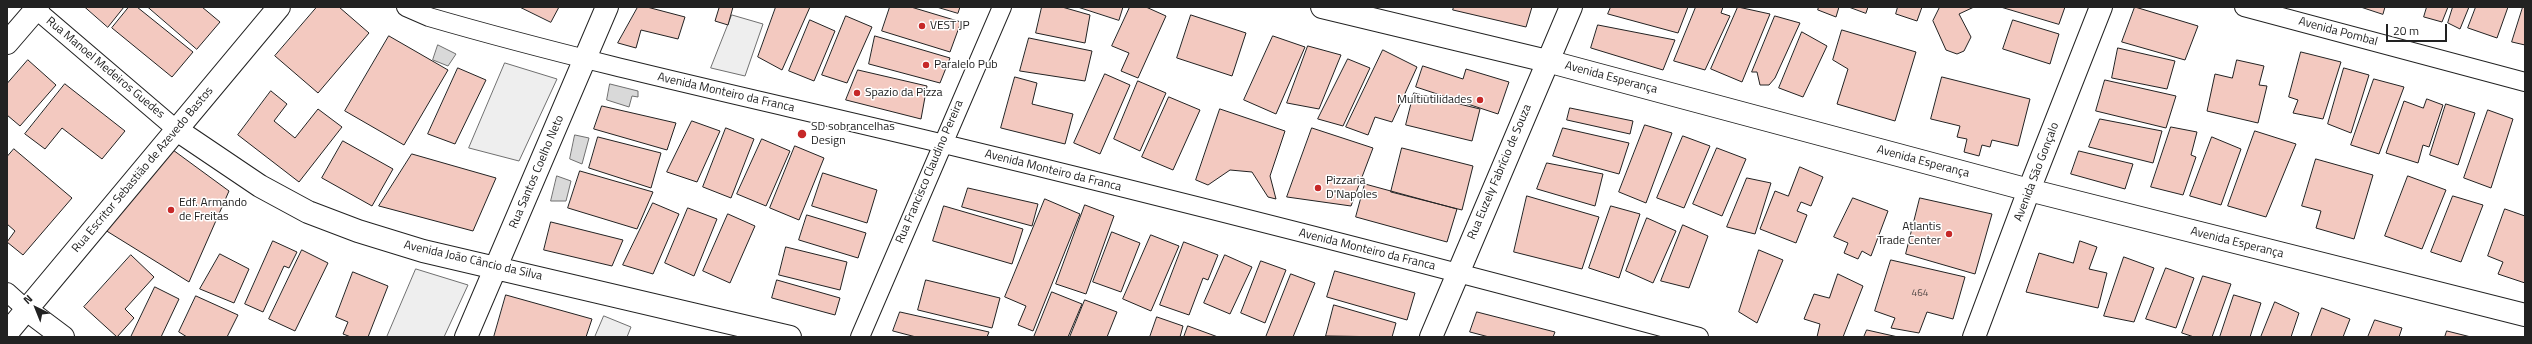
<!DOCTYPE html>
<meta charset="utf-8">
<style>
body{margin:0}
#map{position:relative;width:2532px;height:344px;overflow:hidden;background:#fff;font-family:"Titillium Web",sans-serif}
canvas{display:block}
.frame{position:absolute;inset:0;border:8px solid #222;pointer-events:none}
.north{position:absolute;left:16px;top:288px;width:40px;height:40px;-webkit-text-stroke:3px #fff;paint-order:stroke;rotate:317deg;font-size:11px;font-weight:700;line-height:16px;text-align:center;color:#222}
.north::after{content:'';display:block;margin:auto;width:14px;height:18px;background:#222;clip-path:polygon(50% 0,100% 100%,50% 72%,0 100%)}
.scale{position:absolute;left:2386px;top:24px;width:61px;height:18px;box-sizing:border-box;border:2px solid #222;border-top:0;padding-left:5px;font-size:12px;line-height:14px;white-space:nowrap;color:#222;-webkit-text-stroke:3px #fff;paint-order:stroke}
</style>
<div id="map">
<canvas width="2532" height="344"></canvas>
<div class="frame"></div>
<div class="north">N</div>
<div class="scale">20 m</div>
</div>
<script>
const context = document.querySelector('canvas').getContext('2d');
context.lineJoin = 'round';
function fill(path, color) {
  context.fillStyle = color;
  context.fill(path, 'evenodd');
}
function trace(path, color, width, dash) {
  context.strokeStyle = color;
  context.lineWidth = width;
  context.lineCap = dash ? 'butt' : 'round';
  context.setLineDash(dash || []);
  context.stroke(path);
}
function label(font, color, halo, rows, align = 'center') {
  context.font = font + ' "Titillium Web",sans-serif';
  context.lineWidth = 3;
  context.setLineDash([]);
  context.textBaseline = 'middle';
  context.strokeStyle = halo;
  context.fillStyle = color;
  for (const [text, x, y, turn = 0] of rows) {
    context.save();
    context.translate(x, y);
    context.rotate((+turn || 0) * Math.PI / 180);
    context.textAlign = isNaN(turn) ? turn : align;
    if (halo) context.strokeText(text, 0, 0);
    context.fillText(text, 0, 0);
    context.restore();
  }
}
const green = new Path2D(`
 M 732,15 L 763,24 L 745,76 L 711,68 Z
 M 505,63 L 557,79 L 519,161 L 469,148 Z
 M 416,269 L 468,285 L 444,337 L 387,337 Z
 M 604,316 L 631,327 L 627,337 L 595,337 Z`);
fill(green, '#eee');
trace(green, '#6f6f6f', 1);
const water = new Path2D(`
 M 438,45 L 456,54 L 448,66 L 433,60 Z
 M 610,84 L 638,91 L 638,97 L 632,96 L 629,107 L 607,100 Z
 M 575,135 L 589,138 L 582,164 L 570,159 Z
 M 557,176 L 571,181 L 566,201 L 551,201 Z`);
fill(water, '#d9d9d9');
trace(water, '#6f6f6f', 1);
const building = new Path2D(`
 M 85,7 L 124,7 L 108,27 Z
 M 129,7 L 137,7 L 193,52 L 172,77 L 112,28 Z
 M 148,7 L 202,7 L 220,22 L 197,49 Z
 M 317,7 L 339,7 L 369,33 L 318,93 L 275,56 Z
 M 520,7 L 559,7 L 551,22 Z
 M 638,7 L 647,7 L 685,17 L 678,39 L 641,30 L 636,48 L 618,43 Z
 M 714,7 L 733,7 L 728,25 L 715,21 L 719,8 Z
 M 776,7 L 810,7 L 782,70 L 758,57 Z
 M 890,7 L 911,7 L 961,22 L 950,52 L 882,31 Z
 M 937,7 L 960,7 L 958,13 Z
 M 1042,7 L 1062,7 L 1090,15 L 1085,43 L 1036,33 Z
 M 1078,7 L 1123,7 L 1119,20 Z
 M 1130,7 L 1146,7 L 1166,16 L 1138,78 L 1121,71 L 1129,53 L 1112,46 Z
 M 1454,7 L 1532,7 L 1526,27 L 1453,10 Z
 M 1611,7 L 1688,7 L 1678,33 L 1608,14 Z
 M 1696,7 L 1723,7 L 1721,13 L 1730,16 L 1705,70 L 1674,61 Z
 M 1738,7 L 1770,14 L 1742,82 L 1711,69 Z
 M 1819,7 L 1839,7 L 1836,17 L 1818,10 Z
 M 1849,7 L 1868,7 L 1866,13 Z
 M 1898,7 L 1922,7 L 1917,21 L 1896,14 Z
 M 1940,7 L 1974,7 L 1959,14 L 1971,37 L 1964,51 L 1957,54 L 1946,50 L 1933,21 Z
 M 2001,7 L 2065,7 L 2059,24 Z
 M 2135,7 L 2198,26 L 2185,60 L 2122,42 Z
 M 2361,7 L 2385,7 L 2383,14 Z
 M 2427,7 L 2448,7 L 2442,22 L 2424,17 Z
 M 2453,7 L 2469,7 L 2460,29 L 2448,23 Z
 M 2476,7 L 2508,7 L 2497,38 L 2468,28 Z
 M 2523,7 L 2525,7 L 2525,45 L 2512,42 Z
 M 1191,15 L 1246,33 L 1232,76 L 1177,58 Z
 M 846,16 L 872,27 L 847,83 L 822,75 Z
 M 1775,16 L 1800,23 L 1775,78 L 1769,85 L 1760,85 L 1757,72 L 1752,72 Z
 M 810,20 L 835,31 L 814,81 L 789,71 Z
 M 2013,20 L 2059,34 L 2050,64 L 2003,49 Z
 M 1598,25 L 1675,40 L 1663,70 L 1591,48 Z
 M 1842,30 L 1916,52 L 1895,121 L 1837,104 L 1848,69 L 1833,60 Z
 M 1802,32 L 1827,46 L 1803,97 L 1779,88 Z
 M 389,36 L 448,70 L 404,145 L 345,111 Z
 M 875,36 L 950,58 L 940,83 L 869,64 Z
 M 1273,36 L 1305,47 L 1276,114 L 1244,100 Z
 M 1029,38 L 1092,51 L 1085,81 L 1020,71 Z
 M 1308,46 L 1341,55 L 1319,109 L 1287,103 Z
 M 2118,48 L 2175,61 L 2167,89 L 2112,78 Z
 M 1383,50 L 1417,67 L 1392,122 L 1375,117 L 1368,135 L 1346,127 Z
 M 2301,52 L 2341,62 L 2323,119 L 2293,113 L 2298,100 L 2289,97 Z
 M 1348,59 L 1370,68 L 1343,126 L 1318,119 Z
 M 28,60 L 56,85 L 20,126 L 7,115 L 7,84 Z
 M 2237,60 L 2264,66 L 2259,85 L 2267,86 L 2258,123 L 2207,111 L 2215,74 L 2232,78 Z
 M 1423,66 L 1463,79 L 1466,69 L 1509,82 L 1498,114 L 1416,87 Z
 M 458,68 L 486,80 L 455,144 L 428,134 Z
 M 2344,68 L 2369,75 L 2351,133 L 2328,124 Z
 M 858,70 L 927,86 L 921,119 L 846,100 Z
 M 1105,74 L 1130,85 L 1100,154 L 1074,143 Z
 M 1015,77 L 1037,83 L 1032,104 L 1073,114 L 1065,144 L 1001,128 Z
 M 1942,77 L 2030,99 L 2018,146 L 1992,140 L 1990,147 L 1982,145 L 1979,156 L 1964,152 L 1967,139 L 1957,137 L 1960,126 L 1931,119 Z
 M 2374,79 L 2404,87 L 2379,154 L 2351,145 Z
 M 2105,80 L 2176,96 L 2166,128 L 2096,111 Z
 M 1138,81 L 1166,93 L 1140,151 L 1114,139 Z
 M 65,84 L 125,131 L 102,159 L 62,128 L 45,149 L 25,134 Z
 M 271,91 L 287,104 L 274,121 L 295,138 L 318,109 L 342,127 L 299,182 L 238,135 Z
 M 1414,93 L 1480,109 L 1472,141 L 1406,125 Z
 M 1169,97 L 1200,110 L 1173,170 L 1142,157 Z
 M 2427,99 L 2443,105 L 2429,147 L 2423,145 L 2418,163 L 2386,153 L 2404,101 L 2423,108 Z
 M 2446,104 L 2475,113 L 2458,165 L 2430,155 Z
 M 602,106 L 676,123 L 667,150 L 594,129 Z
 M 1570,108 L 1633,121 L 1630,134 L 1567,120 Z
 M 1220,109 L 1285,131 L 1270,176 L 1276,199 L 1268,197 L 1252,172 L 1230,170 L 1208,185 L 1196,180 Z
 M 2488,110 L 2513,119 L 2491,188 L 2464,178 Z
 M 2100,119 L 2162,131 L 2153,163 L 2089,147 Z
 M 692,121 L 720,131 L 697,182 L 667,172 Z
 M 1645,125 L 1672,133 L 1646,203 L 1619,192 Z
 M 2171,127 L 2197,132 L 2191,155 L 2196,157 L 2183,195 L 2151,187 Z
 M 726,128 L 754,139 L 731,198 L 703,187 Z
 M 1312,128 L 1373,148 L 1351,206 L 1287,197 Z
 M 1563,128 L 1629,143 L 1619,174 L 1553,156 Z
 M 2255,131 L 2296,144 L 2266,217 L 2228,206 Z
 M 1683,136 L 1710,146 L 1684,208 L 1657,198 Z
 M 598,137 L 661,153 L 651,188 L 589,168 Z
 M 2212,137 L 2241,149 L 2221,205 L 2190,196 Z
 M 762,139 L 790,151 L 766,206 L 737,194 Z
 M 343,141 L 393,169 L 372,206 L 322,178 Z
 M 795,146 L 824,158 L 799,220 L 770,208 Z
 M 1402,148 L 1473,166 L 1462,210 L 1391,192 Z
 M 1717,148 L 1746,159 L 1722,216 L 1693,204 Z
 M 14,149 L 72,198 L 23,255 L 7,242 L 15,231 L 7,224 L 7,157 Z
 M 173,150 L 229,191 L 189,282 L 105,230 Z
 M 2079,151 L 2133,164 L 2125,189 L 2071,174 Z
 M 412,154 L 496,178 L 473,231 L 379,206 Z
 M 2316,159 L 2373,175 L 2354,239 L 2316,228 L 2321,211 L 2302,206 Z
 M 1547,163 L 1603,174 L 1595,206 L 1537,189 Z
 M 1800,167 L 1823,177 L 1811,206 L 1801,202 L 1797,211 L 1807,215 L 1796,243 L 1760,229 L 1775,191 L 1788,196 Z
 M 580,171 L 653,192 L 637,229 L 568,208 Z
 M 823,173 L 877,190 L 867,223 L 812,206 Z
 M 2408,176 L 2446,190 L 2422,249 L 2385,236 Z
 M 1747,178 L 1771,183 L 1755,234 L 1727,227 Z
 M 1365,184 L 1457,209 L 1447,242 L 1356,217 Z
 M 968,188 L 1038,204 L 1032,226 L 962,207 Z
 M 1527,196 L 1599,217 L 1582,269 L 1514,252 Z
 M 2453,196 L 2483,205 L 2461,262 L 2431,252 Z
 M 1853,198 L 1888,211 L 1871,256 L 1862,251 L 1858,259 L 1844,253 L 1848,243 L 1834,237 Z
 M 1920,198 L 1992,214 L 1975,274 L 1906,254 Z
 M 1045,199 L 1080,214 L 1033,331 L 1018,325 L 1026,306 L 1005,297 Z
 M 653,203 L 679,214 L 653,274 L 623,265 Z
 M 1085,205 L 1114,216 L 1086,294 L 1056,284 Z
 M 944,206 L 1023,229 L 1012,264 L 933,241 Z
 M 1611,206 L 1640,214 L 1619,278 L 1589,268 Z
 M 688,208 L 717,219 L 694,276 L 665,263 Z
 M 2505,209 L 2525,216 L 2525,283 L 2498,274 L 2503,262 L 2488,256 Z
 M 728,214 L 755,226 L 730,283 L 703,271 Z
 M 807,215 L 866,233 L 858,258 L 799,240 Z
 M 1647,218 L 1676,231 L 1653,283 L 1626,271 Z
 M 551,222 L 623,240 L 612,266 L 544,250 Z
 M 1683,225 L 1708,236 L 1689,288 L 1661,281 Z
 M 1112,232 L 1140,243 L 1121,292 L 1093,282 Z
 M 1151,235 L 1179,246 L 1151,311 L 1123,299 Z
 M 273,241 L 297,252 L 289,268 L 284,266 L 263,312 L 245,304 Z
 M 2080,241 L 2097,247 L 2089,269 L 2107,273 L 2098,308 L 2026,292 L 2039,253 L 2073,263 Z
 M 1184,242 L 1218,255 L 1208,280 L 1203,278 L 1189,315 L 1160,305 Z
 M 786,247 L 847,262 L 840,290 L 779,275 Z
 M 302,250 L 328,263 L 295,331 L 269,319 Z
 M 1759,250 L 1783,260 L 1757,323 L 1739,312 Z
 M 220,254 L 249,269 L 234,303 L 200,289 Z
 M 131,255 L 154,277 L 125,309 L 134,318 L 117,337 L 84,307 Z
 M 1225,255 L 1252,267 L 1230,314 L 1204,303 Z
 M 2124,257 L 2154,268 L 2134,322 L 2104,316 Z
 M 1891,260 L 1965,277 L 1953,319 L 1927,312 L 1919,333 L 1891,328 L 1895,318 L 1875,311 Z
 M 1261,261 L 1286,270 L 1265,323 L 1241,313 Z
 M 2166,268 L 2194,278 L 2176,328 L 2146,319 Z
 M 1335,271 L 1415,293 L 1407,320 L 1327,297 Z
 M 353,272 L 388,286 L 368,337 L 351,337 L 343,334 L 348,322 L 336,317 Z
 M 1291,274 L 1315,283 L 1293,337 L 1266,337 Z
 M 1838,274 L 1863,286 L 1843,337 L 1817,337 L 1820,324 L 1804,319 L 1814,294 L 1829,298 Z
 M 2203,276 L 2231,284 L 2212,337 L 2194,337 L 2182,333 Z
 M 777,280 L 840,298 L 835,315 L 772,298 Z
 M 926,280 L 1000,298 L 992,328 L 918,310 Z
 M 155,287 L 179,299 L 161,337 L 131,337 Z
 M 1052,292 L 1082,304 L 1068,337 L 1034,337 Z
 M 506,295 L 592,319 L 586,337 L 494,337 Z
 M 2234,295 L 2261,303 L 2250,337 L 2220,337 Z
 M 196,296 L 238,315 L 227,337 L 187,337 L 179,332 Z
 M 1085,300 L 1117,312 L 1107,337 L 1070,337 Z
 M 2275,302 L 2299,313 L 2291,337 L 2261,337 Z
 M 1334,305 L 1396,323 L 1392,337 L 1326,336 Z
 M 2322,308 L 2350,319 L 2343,337 L 2311,337 Z
 M 900,312 L 989,332 L 987,337 L 916,337 L 893,331 Z
 M 1477,312 L 1555,332 L 1553,337 L 1489,337 L 1470,332 Z
 M 1157,317 L 1183,326 L 1180,337 L 1150,337 Z
 M 2375,320 L 2402,328 L 2399,337 L 2368,337 Z
 M 1188,326 L 1218,337 L 1184,337 Z
 M 1867,330 L 1898,337 L 1864,337 Z
 M 2447,331 L 2471,337 L 2445,337 Z`);
fill(building, '#f3c9c0');
trace(building, '#222', 1);
const street = new Path2D(`
 M 33,7 L 177,130
 M 406,7 L 429,17 C 598,66 770,102 940,143 C 1194,204 1447,269 1699,337
 M 2244,7 L 2525,82
 M 7,292 L 27,310
 M 860,337 L 1002,7`);
const secondary = new Path2D(`
 M 1322,7 L 1547,61 L 2029,190 L 2525,315
 M 7,43 L 38,7
 M 177,130 L 260,186 L 308,212 L 358,231 L 423,251 L 790,337
 M 27,310 L 63,337
 M 7,333 L 279,7
 M 466,337 L 607,7
 M 1431,337 L 1571,7
 M 1974,337 L 2029,190 L 2101,7`);
trace(street, '#222', 20);
trace(secondary, '#222', 24);
trace(street, '#fff', 18);
trace(secondary, '#fff', 22);
for (const [x, y, r, color] of [
 [922,26,4,"#c62828"],
 [926,65,4,"#c62828"],
 [857,93,4,"#c62828"],
 [1480,100,4,"#c62828"],
 [802,134,5,"#c62828"],
 [1318,188,4,"#c62828"],
 [171,210,4,"#c62828"],
 [1949,234,4,"#c62828"]
]) {
  const dot = new Path2D();
  dot.arc(x, y, r, 0, 2 * Math.PI);
  context.fillStyle = color;
  context.fill(dot);
  trace(dot, '#fff', 1.5);
}
label('10px', '#564c4a', null, [
 ["464",1920,294]
]);
label('12px', '#222', '#fff', [
 ["VEST JP",930,26],
 ["Paralelo Pub",934,65],
 ["Spazio da Pizza",865,93],
 ["Multiutilidades",1472,100,"right"],
 ["SD sobrancelhas",811,127],
 ["Design",811,141],
 ["Pizzaria",1326,181],
 ["D'Napoles",1326,195],
 ["Edf. Armando",179,203],
 ["de Freitas",179,217],
 ["Atlantis",1941,227,"right"],
 ["Trade Center",1941,241,"right"]
], 'left');
label('12px', '#222', '#fff', [
 ["Avenida Pombal",2338,32,15],
 ["Rua Manoel Medeiros Guedes",105,68,40],
 ["Avenida Esperança",1611,78,15],
 ["Avenida Monteiro da Franca",726,93,13],
 ["Avenida Esperança",1923,162,15],
 ["Rua Escritor Sebastião de Azevedo Bastos",143,170,-50],
 ["Avenida Monteiro da Franca",1053,171,14],
 ["Rua Santos Coelho Neto",537,172,-67],
 ["Rua Francisco Claudino Pereira",930,172,-67],
 ["Rua Euzely Fabrício de Souza",1500,172,-67],
 ["Avenida São Gonçalo",2037,172,-69],
 ["Avenida Esperança",2237,243,14],
 ["Avenida Monteiro da Franca",1367,250,14],
 ["Avenida João Câncio da Silva",473,261,13]
]);
</script>
